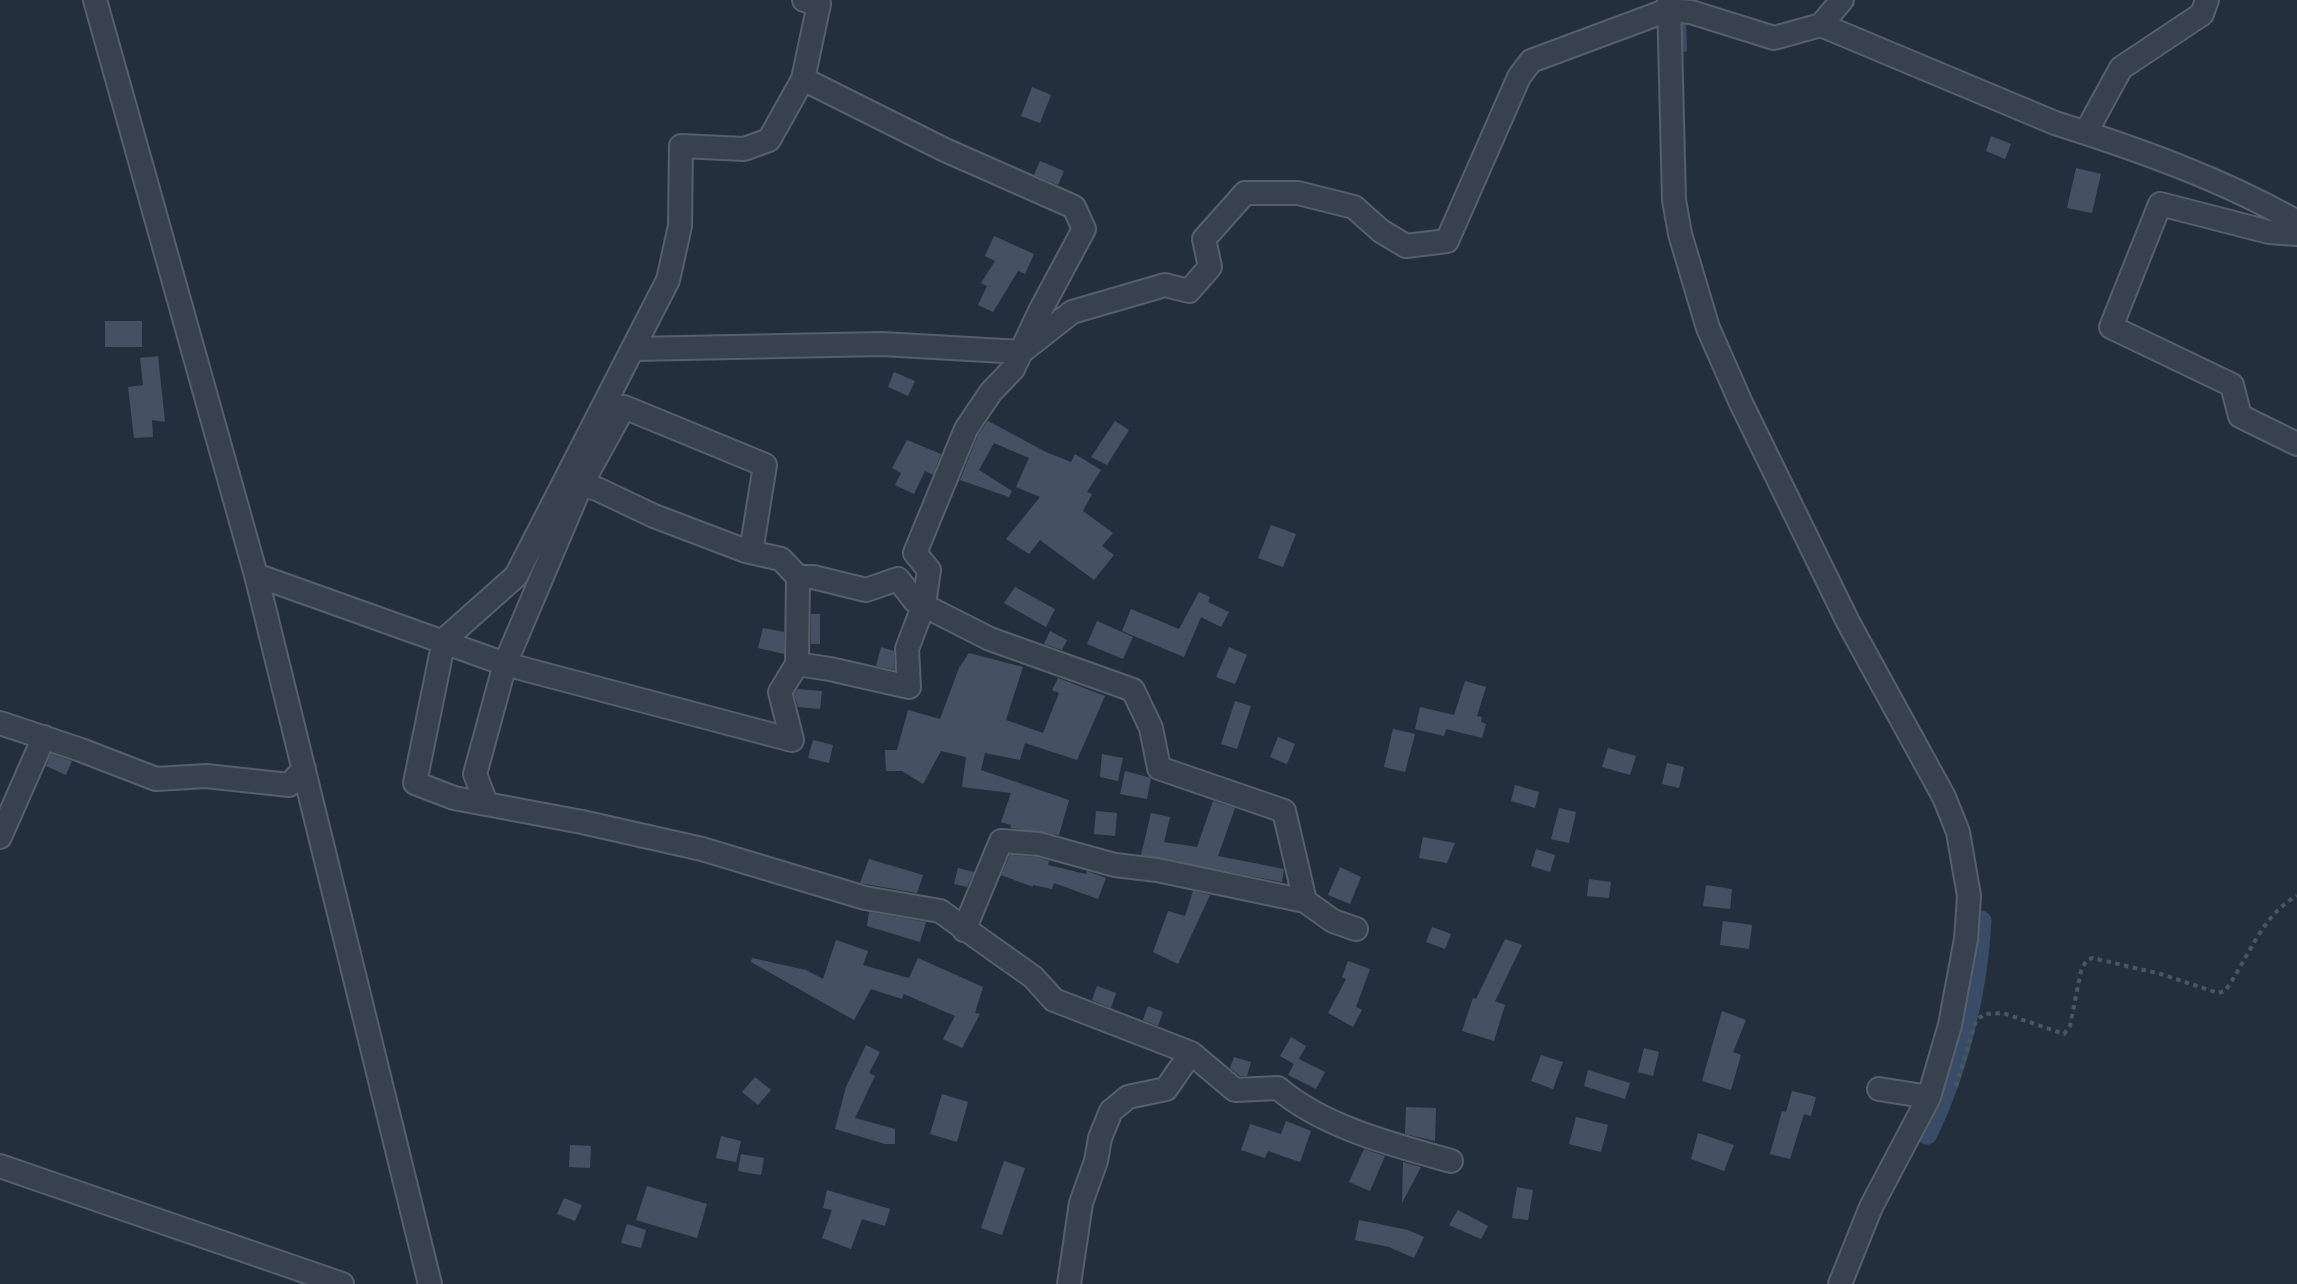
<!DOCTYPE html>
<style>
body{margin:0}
canvas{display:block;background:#242f3e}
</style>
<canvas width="2297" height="1284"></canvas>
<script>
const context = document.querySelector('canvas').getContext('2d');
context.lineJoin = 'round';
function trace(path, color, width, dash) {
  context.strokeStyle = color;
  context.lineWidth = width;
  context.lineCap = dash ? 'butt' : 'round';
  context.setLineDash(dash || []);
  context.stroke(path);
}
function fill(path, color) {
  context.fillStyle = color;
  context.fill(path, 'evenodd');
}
trace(new Path2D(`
 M 1683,16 L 1684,49`), '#394c67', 6);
trace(new Path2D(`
 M 1927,1134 C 1958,1070 1977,993 1981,921`), '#394c67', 21);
fill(new Path2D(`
 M 1032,87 L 1051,95 L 1040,123 L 1021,116 Z
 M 1991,136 L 2011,144 L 2005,159 L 1986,151 Z
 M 1040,161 L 1064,171 L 1058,185 L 1034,175 Z
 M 2076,168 L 2101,174 L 2092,213 L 2067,208 Z
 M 994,236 L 1034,254 L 1025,274 L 1018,271 L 993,312 L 978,305 L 987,286 L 981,283 L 995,261 L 985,256 Z
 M 105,321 L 142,321 L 142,347 L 105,347 Z
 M 158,356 L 165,422 L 152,420 L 153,437 L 134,438 L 128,387 L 143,385 L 140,358 Z
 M 894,372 L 915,381 L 908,396 L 888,387 Z
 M 988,421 L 1046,452 L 1071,462 L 1075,454 L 1101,470 L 1087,492 L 1092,494 L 1083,511 L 1113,533 L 1102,546 L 1114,555 L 1094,580 L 1040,540 L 1029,554 L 1006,539 L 1040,497 L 1016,487 L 1029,458 L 994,443 L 979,470 L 1012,491 L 1009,497 L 960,480 L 978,435 Z
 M 1115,421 L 1129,430 L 1107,465 L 1091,457 Z
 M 907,440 L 941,454 L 933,475 L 925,471 L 914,494 L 895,485 L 901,473 L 892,468 Z
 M 1271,525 L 1296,534 L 1283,567 L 1258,558 Z
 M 1015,587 L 1055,609 L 1046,627 L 1004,603 Z
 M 1199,592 L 1210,597 L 1208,602 L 1229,612 L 1221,627 L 1201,617 L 1184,657 L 1122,631 L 1131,609 L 1179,629 Z
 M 811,614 L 820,614 L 820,644 L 811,644 Z
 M 1097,621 L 1133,637 L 1123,659 L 1087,644 Z
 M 763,628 L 784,632 L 784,654 L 758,648 Z
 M 1050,631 L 1067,640 L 1062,650 L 1044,644 Z
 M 881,647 L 894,651 L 895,670 L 876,666 Z
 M 1229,647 L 1247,655 L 1235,684 L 1216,677 Z
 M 969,653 L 1023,667 L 1006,720 L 1043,733 L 1059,693 L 1052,690 L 1058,678 L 1105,696 L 1077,760 L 1025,743 L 1020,760 L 985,753 L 981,770 L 1069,800 L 1059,835 L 1010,828 L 1011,825 L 1001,822 L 1011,793 L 962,787 L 966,757 L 941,751 L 923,784 L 902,771 L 886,771 L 885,750 L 897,750 L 908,710 L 940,719 L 959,668 Z
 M 1465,681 L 1486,687 L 1477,716 L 1482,717 L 1481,722 L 1486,724 L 1482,738 L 1446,729 L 1444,736 L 1415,729 L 1420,707 L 1454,715 Z
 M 798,689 L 822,691 L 820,709 L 798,707 L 794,694 Z
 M 1235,701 L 1251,706 L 1237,749 L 1221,744 Z
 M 1393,729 L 1415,734 L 1405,772 L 1384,767 Z
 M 1278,737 L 1295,744 L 1287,764 L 1270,757 Z
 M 813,740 L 833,745 L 829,763 L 808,758 Z
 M 1608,748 L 1636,756 L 1630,775 L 1602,767 Z
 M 51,754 L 72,761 L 66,775 L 46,766 Z
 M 1102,754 L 1123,758 L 1118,781 L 1100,777 Z
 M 1667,763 L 1684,767 L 1679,788 L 1662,784 Z
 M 1125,771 L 1151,778 L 1147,799 L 1120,794 Z
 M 1515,785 L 1539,792 L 1535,808 L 1511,801 Z
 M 1213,801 L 1235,808 L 1218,856 L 1284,869 L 1282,882 L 1141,855 L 1151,813 L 1170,817 L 1164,842 L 1197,847 Z
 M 1559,808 L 1576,812 L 1569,843 L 1551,839 Z
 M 1096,811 L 1117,813 L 1115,836 L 1094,834 Z
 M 1423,837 L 1455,843 L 1447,863 L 1419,858 Z
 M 1536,849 L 1555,855 L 1550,872 L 1531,866 Z
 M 1010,855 L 1037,857 L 1049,861 L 1048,865 L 1086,874 L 1087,871 L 1106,878 L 1098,899 L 1054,883 L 1052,889 L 1033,885 L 1033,887 L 1001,875 Z
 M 869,859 L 923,875 L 917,893 L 860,883 Z
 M 1340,867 L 1361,877 L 1350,904 L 1328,895 Z
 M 958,868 L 974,872 L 967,887 L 954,884 Z
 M 1589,879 L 1611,882 L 1609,898 L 1587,896 Z
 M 1706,885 L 1732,889 L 1730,909 L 1703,906 Z
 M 1193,891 L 1210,895 L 1178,964 L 1153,952 L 1168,911 L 1185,916 Z
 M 869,912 L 926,922 L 920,942 L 867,926 Z
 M 1723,921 L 1752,925 L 1749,949 L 1720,945 Z
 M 1432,927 L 1451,934 L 1445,949 L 1426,942 Z
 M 1505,939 L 1522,945 L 1495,1001 L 1505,1005 L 1494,1041 L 1462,1031 L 1473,998 L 1476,999 Z
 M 836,940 L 868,951 L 863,965 L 909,978 L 918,958 L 983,987 L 975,1013 L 980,1014 L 962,1048 L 943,1039 L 955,1016 L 904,994 L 902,999 L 871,989 L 854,1020 L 751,962 L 752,958 L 806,970 L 823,979 Z
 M 1348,961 L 1370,969 L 1356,1007 L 1362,1010 L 1353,1027 L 1328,1013 L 1346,979 L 1342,977 Z
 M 1097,986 L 1116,993 L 1111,1008 L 1092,1000 Z
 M 1148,1006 L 1163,1012 L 1158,1026 L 1143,1020 Z
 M 1722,1011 L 1746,1020 L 1733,1052 L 1741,1055 L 1731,1090 L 1702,1081 Z
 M 1291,1037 L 1306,1046 L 1299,1059 L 1325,1072 L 1316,1089 L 1288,1075 L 1294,1064 L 1280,1056 Z
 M 866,1045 L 880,1052 L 869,1073 L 875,1076 L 855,1118 L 895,1129 L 895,1144 L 885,1144 L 835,1129 L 846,1087 Z
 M 1644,1048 L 1659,1052 L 1653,1076 L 1638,1072 Z
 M 1541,1055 L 1563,1062 L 1553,1089 L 1531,1081 Z
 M 1234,1057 L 1251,1062 L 1247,1076 L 1240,1076 L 1230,1068 Z
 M 1588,1070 L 1630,1083 L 1625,1099 L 1584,1086 Z
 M 755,1077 L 771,1090 L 758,1105 L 742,1092 Z
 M 1792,1091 L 1816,1097 L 1811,1116 L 1804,1114 L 1790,1159 L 1770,1154 L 1782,1111 L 1786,1112 Z
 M 942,1094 L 968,1102 L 957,1142 L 930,1134 Z
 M 1406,1107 L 1436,1108 L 1435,1141 L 1405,1134 Z
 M 1576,1117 L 1608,1125 L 1601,1152 L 1569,1144 Z
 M 1286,1121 L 1311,1131 L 1300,1162 L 1268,1151 L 1265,1158 L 1241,1150 L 1250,1124 L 1281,1134 Z
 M 1698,1133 L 1734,1145 L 1724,1171 L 1691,1159 Z
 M 721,1136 L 741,1141 L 736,1162 L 716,1158 Z
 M 570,1145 L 591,1146 L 590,1168 L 569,1167 Z
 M 1364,1149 L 1385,1156 L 1370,1191 L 1349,1182 Z
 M 741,1154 L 764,1158 L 761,1175 L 738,1171 Z
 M 1004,1161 L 1025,1168 L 1002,1235 L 981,1228 Z
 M 1403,1162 L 1421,1167 L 1402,1203 Z
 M 647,1186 L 707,1204 L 697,1238 L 636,1220 Z
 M 1517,1187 L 1533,1190 L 1528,1220 L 1512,1218 Z
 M 827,1190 L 890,1209 L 885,1226 L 862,1219 L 851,1249 L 822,1238 L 832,1210 L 823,1208 Z
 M 564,1198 L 582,1205 L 575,1221 L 557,1214 Z
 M 1458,1210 L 1488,1226 L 1481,1239 L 1449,1225 Z
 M 1359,1220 L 1408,1230 L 1424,1237 L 1414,1258 L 1389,1247 L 1355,1240 Z
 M 627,1224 L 646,1230 L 641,1248 L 621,1243 Z`), '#455162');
const minor = new Path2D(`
 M 95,0 L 256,575 L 430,1284
 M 1669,0 L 1674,200 L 1680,234 L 1708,328 L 1741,403 L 1848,622 L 1944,797 L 1958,832 L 1969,896 L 1966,939 L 1950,1025 L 1929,1097
 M 1821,25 L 1842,0
 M 803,79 L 819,4 L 804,0
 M 2086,132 L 2121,68 L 2202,14 L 2207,0
 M 2297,234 L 2269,232 L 2160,204 L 2111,327 L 2232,385 L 2240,416 L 2297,444
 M 634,349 L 882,344 L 1021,352 L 1072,312 L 1165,285 L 1189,291 L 1210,267 L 1204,239 L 1245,193 L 1298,193 L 1354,207 L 1381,231 L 1406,246 L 1447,241 L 1519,77 L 1531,61 L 1668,10 L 1691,12 L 1774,38 L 1821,25 L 2055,123 C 2137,149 2222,179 2297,222
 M 581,485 L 624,407 L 765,465 L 751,552
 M 256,575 L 505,664 L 581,485 L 597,489 L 654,516 L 746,551 L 781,559 L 798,577 L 797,664 L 780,692 L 792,740 L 505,664 L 475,774 L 486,803
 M 798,577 L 813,577 L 866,590 L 898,579 L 915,601 L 990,639 L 1133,690 L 1151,728 L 1159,768 L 1284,811 L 1305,901 L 1157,870 L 1115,865 L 1039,844 L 1001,841 L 964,930
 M 797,664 L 830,669 L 909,687 L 907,649 L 924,604 L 929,570 L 915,553 L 966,429 L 991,392 L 1013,369 L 1039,313 L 1084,229 L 1074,207 L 945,150 L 803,79 L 769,140 L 744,149 L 681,146 L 680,226 L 668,280 L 516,576 L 444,640 L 415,783 L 454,798 L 582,822 L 702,849 L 865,898 L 940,911 L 1033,977 L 1054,1000 L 1191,1053 L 1166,1089 L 1128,1097 L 1111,1111 L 1100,1138 L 1096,1161 L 1081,1203 L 1069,1284
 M 0,723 L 81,750 L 156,779 L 206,776 L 289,785 L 304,769
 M 0,837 L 44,737
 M 1305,901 L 1333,921 L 1356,929
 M 1191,1053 L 1235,1090 L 1278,1088 C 1323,1127 1394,1145 1451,1161
 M 0,1166 L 342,1284
 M 1840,1284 L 1871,1207 L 1929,1097 L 1879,1089`);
trace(minor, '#565f6c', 26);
trace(new Path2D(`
 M 1956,1086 L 1976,1021 L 1984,1014 L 2003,1013 L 2064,1034 L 2070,1026 L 2081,971 L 2086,961 L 2092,958 L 2161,974 L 2218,993 L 2225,991 C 2247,961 2262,914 2297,896`), '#44595c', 4, [4.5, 4.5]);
trace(minor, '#38414e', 22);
</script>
